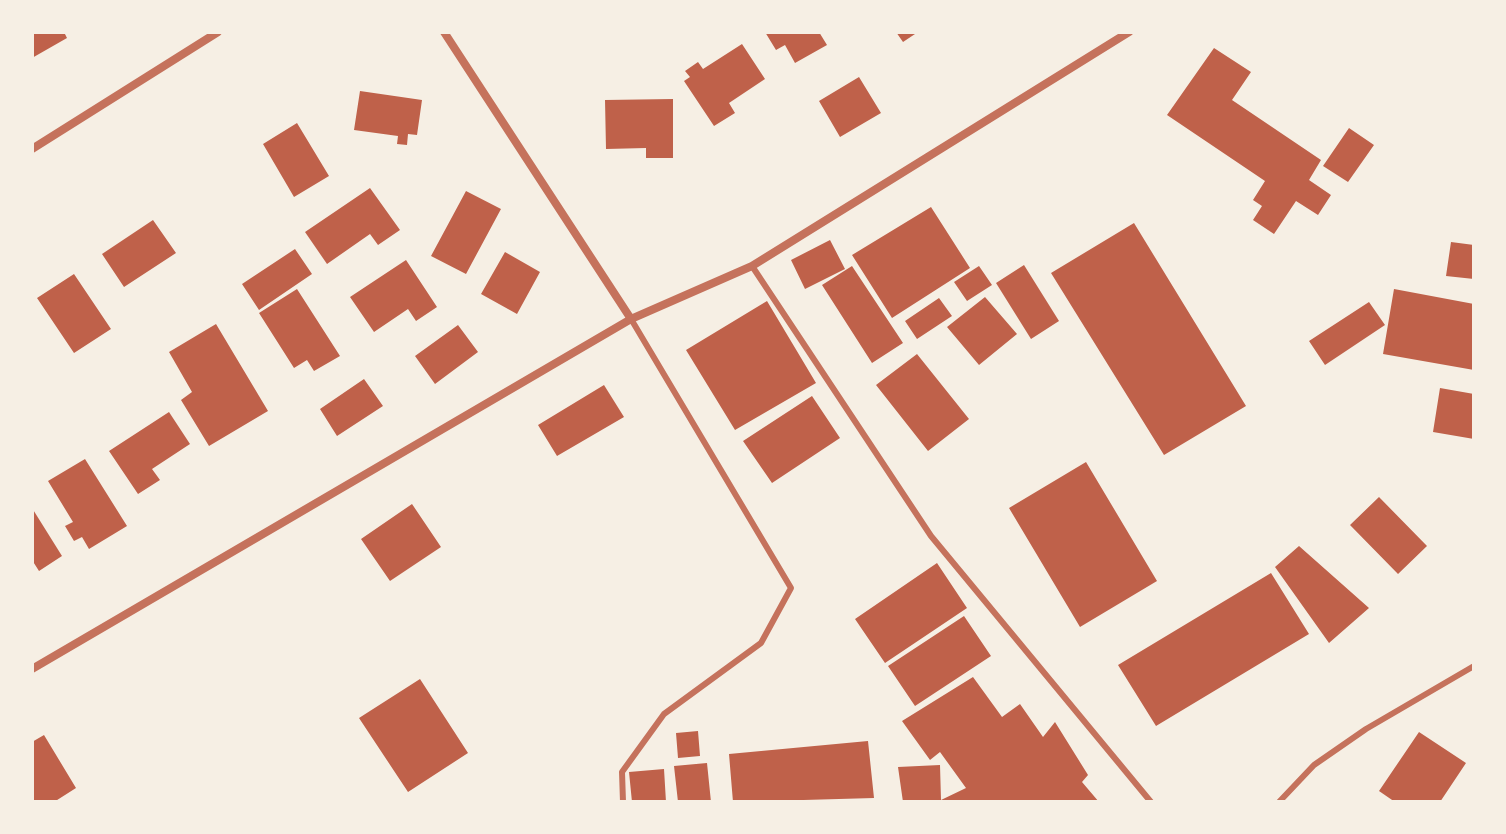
<!DOCTYPE html>
<style>
body{margin:0}
#map{position:relative;width:1506px;height:834px;overflow:hidden;background:#f6efe4;font-family:"Open Sans",sans-serif}
canvas{display:block}
.frame{position:absolute;inset:0;border:34px solid #f6efe4;pointer-events:none}
</style>
<div id="map">
<canvas width="1506" height="834"></canvas>
<div class="frame"></div>
</div>
<script>
const context = document.querySelector('canvas').getContext('2d');
context.lineJoin = 'round';
function fill(path, color) {
  context.fillStyle = color;
  context.fill(path, 'evenodd');
}
function trace(path, color, width, dash) {
  context.strokeStyle = color;
  context.lineWidth = width;
  context.lineCap = dash ? 'butt' : 'round';
  context.setLineDash(dash || []);
  context.stroke(path);
}
fill(new Path2D(`
 M 32,32 L 64,32 L 67,38 L 32,58 Z
 M 765,32 L 819,32 L 827,45 L 795,63 L 785,45 L 776,50 Z
 M 896,32 L 918,32 L 903,42 Z
 M 742,44 L 765,79 L 729,103 L 735,113 L 714,126 L 684,81 L 690,77 L 685,71 L 698,62 L 703,69 Z
 M 1214,48 L 1251,72 L 1232,100 L 1321,160 L 1309,180 L 1331,195 L 1318,215 L 1296,201 L 1274,234 L 1253,220 L 1262,206 L 1253,200 L 1265,181 L 1167,115 Z
 M 859,77 L 881,113 L 840,137 L 819,101 Z
 M 360,91 L 422,100 L 417,135 L 408,134 L 407,145 L 397,144 L 398,136 L 354,130 Z
 M 673,99 L 673,158 L 646,158 L 646,148 L 606,149 L 605,100 Z
 M 297,123 L 329,176 L 294,197 L 263,144 Z
 M 1349,128 L 1374,145 L 1348,182 L 1323,166 Z
 M 370,188 L 400,230 L 378,245 L 370,234 L 327,264 L 305,232 Z
 M 466,191 L 501,209 L 466,274 L 431,256 Z
 M 931,207 L 970,268 L 892,318 L 852,255 Z
 M 153,220 L 176,253 L 124,287 L 102,254 Z
 M 1134,223 L 1246,406 L 1164,455 L 1051,273 Z
 M 830,240 L 845,269 L 805,289 L 791,260 Z
 M 1451,242 L 1474,245 L 1474,279 L 1446,276 Z
 M 295,249 L 312,274 L 259,310 L 242,284 Z
 M 505,252 L 540,272 L 517,314 L 481,294 Z
 M 406,260 L 437,307 L 416,321 L 408,309 L 374,332 L 350,297 Z
 M 1024,265 L 1059,321 L 1031,339 L 996,283 Z
 M 852,266 L 903,343 L 872,363 L 822,285 Z
 M 979,266 L 992,285 L 967,301 L 954,282 Z
 M 74,274 L 111,329 L 74,353 L 37,298 Z
 M 297,289 L 340,356 L 314,371 L 307,360 L 294,368 L 259,313 Z
 M 1394,289 L 1474,304 L 1474,370 L 1383,354 Z
 M 985,297 L 1017,334 L 979,365 L 947,327 Z
 M 939,298 L 952,316 L 917,339 L 905,321 Z
 M 767,301 L 816,383 L 735,430 L 686,350 Z
 M 1369,302 L 1385,325 L 1325,365 L 1309,341 Z
 M 216,324 L 268,411 L 209,446 L 181,400 L 192,392 L 169,352 Z
 M 458,325 L 478,352 L 435,384 L 415,356 Z
 M 917,354 L 969,419 L 928,451 L 876,385 Z
 M 364,379 L 383,406 L 337,436 L 320,409 Z
 M 604,385 L 624,417 L 557,456 L 538,425 Z
 M 1440,388 L 1474,394 L 1474,439 L 1433,432 Z
 M 812,396 L 840,438 L 772,483 L 743,441 Z
 M 169,412 L 190,444 L 152,469 L 160,480 L 138,494 L 109,451 Z
 M 85,459 L 127,526 L 89,549 L 82,537 L 74,541 L 65,526 L 73,522 L 48,481 Z
 M 1086,462 L 1157,581 L 1080,627 L 1009,508 Z
 M 1379,497 L 1427,546 L 1398,574 L 1350,525 Z
 M 412,504 L 441,547 L 390,581 L 361,539 Z
 M 32,508 L 62,556 L 39,571 L 32,560 Z
 M 1299,546 L 1369,608 L 1329,643 L 1275,567 Z
 M 937,563 L 967,608 L 885,663 L 855,619 Z
 M 1271,573 L 1309,634 L 1156,726 L 1118,665 Z
 M 964,616 L 991,656 L 915,706 L 888,666 Z
 M 973,677 L 1002,717 L 1020,704 L 1043,737 L 1055,722 L 1088,775 L 1082,782 L 1099,802 L 903,802 L 898,767 L 940,765 L 941,800 L 966,788 L 940,752 L 930,760 L 902,721 Z
 M 420,679 L 468,753 L 408,792 L 359,718 Z
 M 698,731 L 700,756 L 678,758 L 676,733 Z
 M 1419,732 L 1466,763 L 1440,802 L 1395,802 L 1379,791 Z
 M 44,735 L 76,788 L 54,802 L 32,802 L 32,742 Z
 M 868,741 L 874,798 L 733,802 L 729,754 Z
 M 707,763 L 711,802 L 678,802 L 674,766 Z
 M 664,769 L 666,802 L 632,802 L 629,772 Z`), '#bf614a');
trace(new Path2D(`
 M 752,266 L 931,536 L 1151,802
 M 623,802 L 622,772 L 664,714 L 761,643 L 791,588 L 631,319
 M 1279,802 L 1314,765 L 1366,729 L 1474,666`), '#c5725c', 6);
trace(new Path2D(`
 M 444,32 L 631,319
 M 32,149 L 218,32
 M 32,669 L 631,319 L 752,266 L 1129,32`), '#c5725c', 8);
</script>
